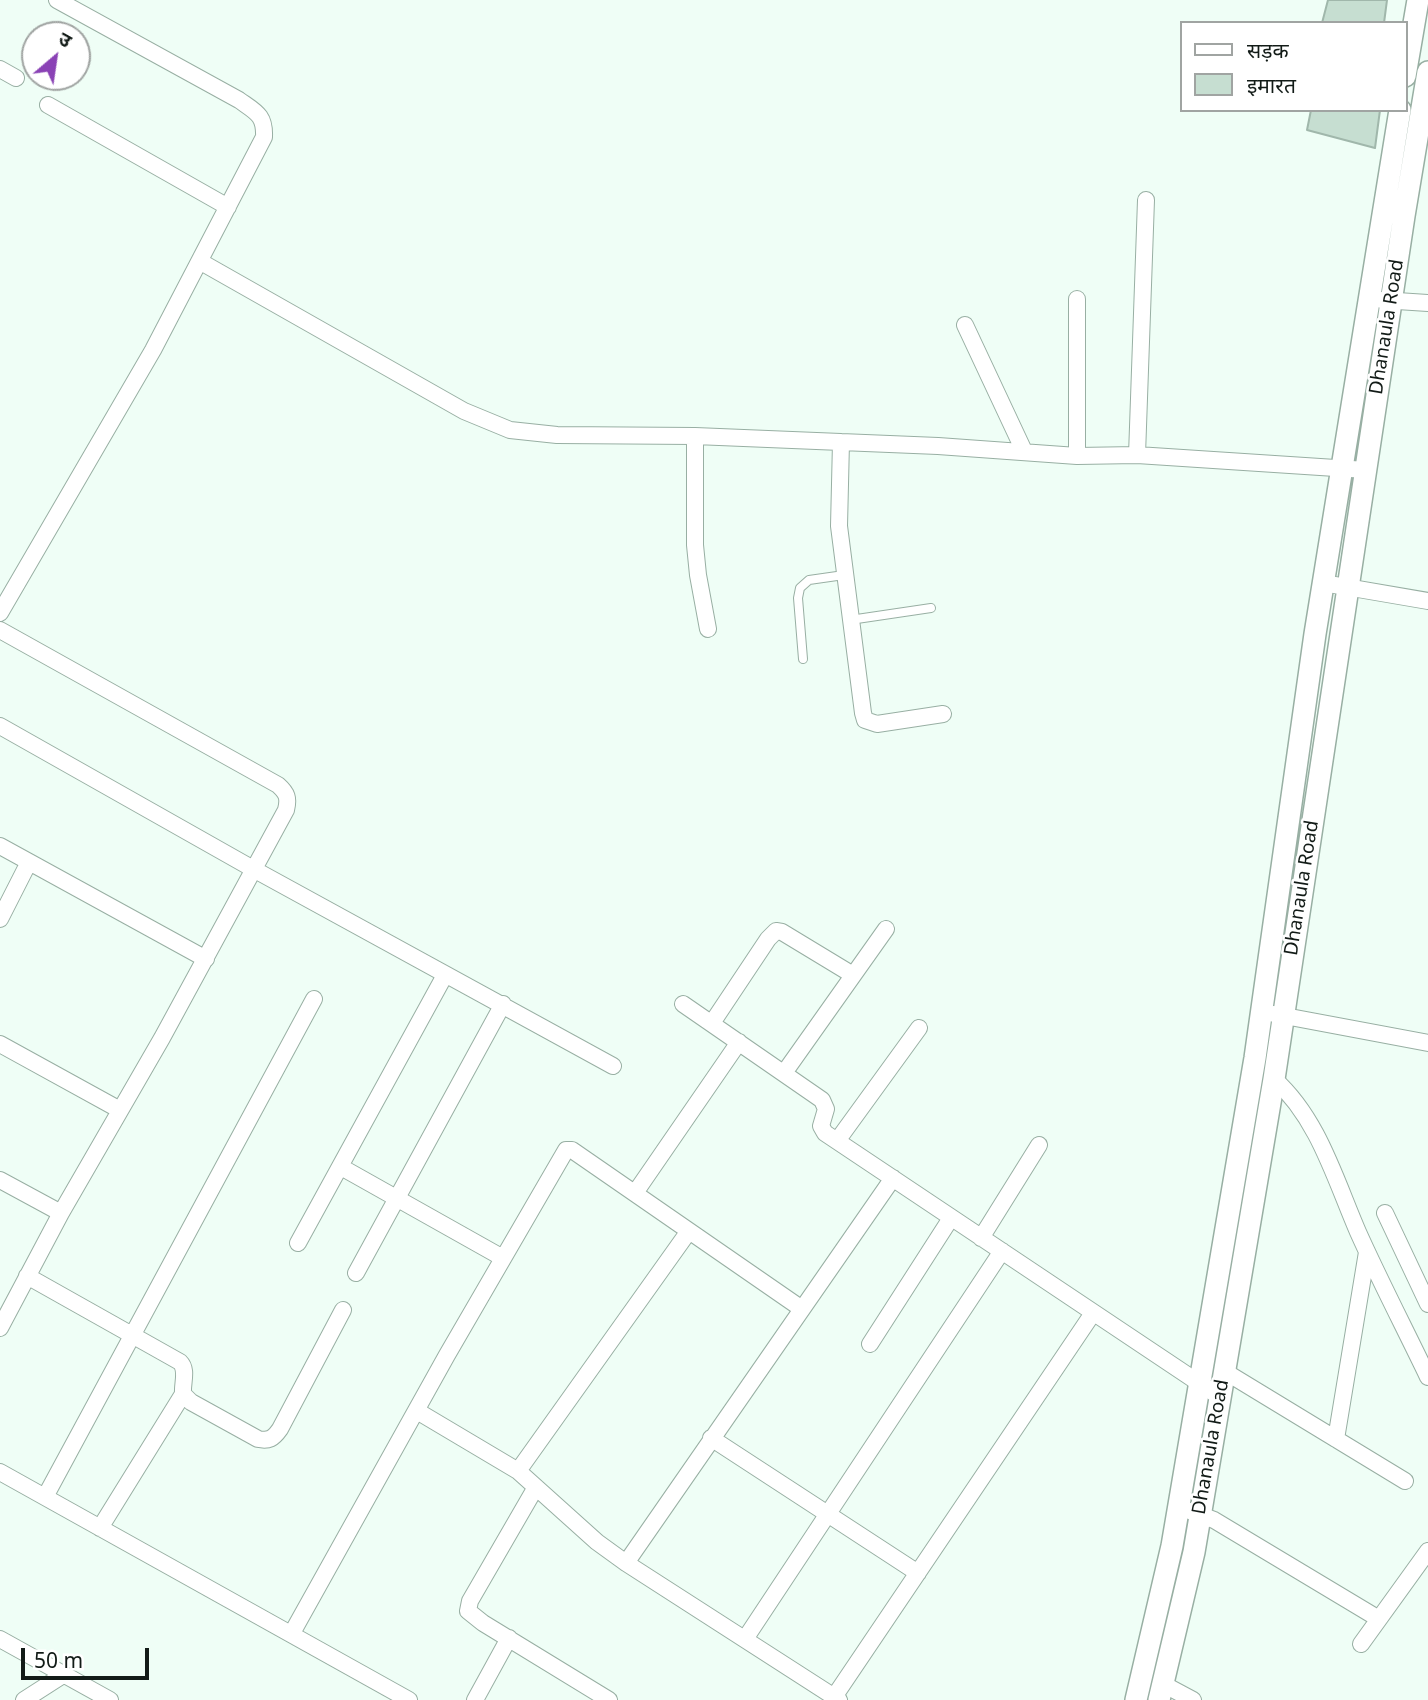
<!DOCTYPE html>
<meta charset="utf-8">
<style>
body{margin:0}
#map{position:relative;width:1428px;height:1700px;overflow:hidden;background:#effef6;font-family:"Noto Sans","Noto Sans Devanagari",sans-serif}
canvas{display:block}
.legend{position:absolute;left:1180px;top:21px;width:228px;height:91px;box-sizing:border-box;background:#fff;border:2px solid #a0a4a2;margin:0;padding:9px 12px;list-style:none;font-size:21px;color:#121b17}
.legend li{display:flex;align-items:center;gap:14px;height:35px}
.legend b{width:35px;border:2px solid #a0a4a2}
.north{position:absolute;left:21px;top:21px;width:70px;height:70px;box-sizing:border-box;background:#fff;border:2px solid #a0a4a2;border-radius:50%;rotate:29deg;font-size:19px;font-weight:700;line-height:28px;text-align:center;color:#121b17}
.north::after{content:'';display:block;margin:auto;width:24px;height:32px;background:#8a42b5;clip-path:polygon(50% 0,100% 100%,50% 72%,0 100%)}
.scale{position:absolute;left:21px;top:1648px;width:128px;height:32px;box-sizing:border-box;border:4px solid #121b17;border-top:0;padding-left:9px;font-size:21px;line-height:24px;white-space:nowrap;color:#121b17;-webkit-text-stroke:5px #fff;paint-order:stroke}
</style>
<div id="map">
<canvas width="1428" height="1700"></canvas>
<ul class="legend">
<li><b style="height:9px;background:#fff"></b>सड़क</li>
<li><b style="height:19px;background:#c6ded1"></b>इमारत</li>
</ul>
<div class="north">उ</div>
<div class="scale">50 m</div>
</div>
<script>
const context = document.querySelector('canvas').getContext('2d');
context.lineJoin = 'round';
function fill(path, color) {
  context.fillStyle = color;
  context.fill(path, 'evenodd');
}
function trace(path, color, width, dash) {
  context.strokeStyle = color;
  context.lineWidth = width;
  context.lineCap = dash ? 'butt' : 'round';
  context.setLineDash(dash || []);
  context.stroke(path);
}
function label(font, color, halo, rows, align = 'center') {
  context.font = font + ' "Noto Sans",sans-serif';
  context.lineWidth = 5;
  context.setLineDash([]);
  context.textBaseline = 'middle';
  context.strokeStyle = halo;
  context.fillStyle = color;
  for (const [text, x, y, turn = 0] of rows) {
    context.save();
    context.translate(x, y);
    context.rotate((+turn || 0) * Math.PI / 180);
    context.textAlign = isNaN(turn) ? turn : align;
    if (halo) context.strokeText(text, 0, 0);
    context.fillText(text, 0, 0);
    context.restore();
  }
}
const building = new Path2D(`
 M 1328,0 L 1387,0 L 1384,23 L 1322,23 Z
 M 1311,110 L 1380,110 L 1375,148 L 1307,130 Z`);
fill(building, '#c6ded1');
trace(building, '#a0b7ab', 2);
const service = new Path2D(`
 M 850,620 L 931,608
 M 803,659 L 798,598 L 800,588 L 809,580 L 844,575`);
const minor = new Path2D(`
 M 0,69 L 16,78
 M 48,105 L 228,207
 M 201,262 L 464,411 L 510,430 L 557,435 L 695,436 L 938,446 L 1077,456 L 1137,455 L 1366,470
 M 1077,299 L 1077,456
 M 1382,300 L 1428,303
 M 965,325 L 1024,451
 M 695,436 L 695,545 L 698,575 L 708,629
 M 841,442 L 839,526 L 863,713 L 865,720 L 877,724 L 943,714
 M 1137,455 L 1146,200
 M 1323,583 L 1428,601
 M 0,613 L 153,350 L 264,137 C 265,115 256,112 239,100 L 57,0
 M 0,630 L 278,785 C 287,793 289,798 286,810 L 162,1038 L 61,1213 L 0,1328
 M 0,726 L 255,870 L 613,1066
 M 0,846 L 206,959
 M 0,919 L 29,862
 M 683,1004 L 822,1100 L 826,1109 L 821,1126 L 825,1133 L 1220,1397
 M 1274,1014 L 1428,1043
 M 712,1023 L 768,939 L 776,931 L 782,932 L 853,975
 M 0,1044 L 120,1110
 M 784,1073 L 886,929
 M 1274,1079 C 1318,1118 1335,1179 1358,1232 C 1380,1281 1405,1329 1428,1377
 M 837,1141 L 919,1028
 M 341,1167 L 503,1258
 M 0,1180 L 61,1213
 M 635,1193 L 739,1042
 M 1385,1213 L 1428,1304
 M 981,1238 L 1039,1145
 M 298,1243 L 445,975
 M 356,1273 L 503,1004
 M 27,1276 L 180,1362 C 188,1370 182,1383 183,1394 L 191,1402 L 258,1439 C 269,1441 273,1439 280,1429 L 343,1310
 M 870,1344 L 951,1218
 M 1224,1371 L 1405,1481
 M 417,1411 L 518,1471 L 597,1542 L 626,1563 L 839,1700
 M 711,1438 L 918,1573
 M 1336,1439 L 1367,1252
 M 518,1471 L 689,1231
 M 0,1472 L 409,1700
 M 536,1487 L 470,1601 L 468,1611 L 483,1623 L 609,1700
 M 45,1497 L 314,999
 M 1190,1511 L 1214,1520 L 1379,1619
 M 100,1528 L 183,1394
 M 626,1563 L 893,1178
 M 292,1633 L 447,1355 L 566,1150 L 572,1150 L 802,1309
 M 0,1639 L 110,1700
 M 745,1639 L 1002,1251
 M 1361,1644 L 1428,1551
 M 1163,1684 L 1193,1700
 M 834,1697 L 1093,1313
 M 24,1700 L 63,1675
 M 475,1700 L 509,1638`);
const tertiary = new Path2D(`
 M 1405,76 L 1418,0
 M 1136,1700 L 1172,1546 L 1255,1058 L 1315,634 L 1400,110
 M 1159,1700 L 1194,1552 L 1274,1079 L 1404,216 L 1428,72`);
trace(service, '#98afa3', 10);
trace(minor, '#98afa3', 18);
trace(tertiary, '#98afa3', 24);
trace(service, '#fff', 8);
trace(minor, '#fff', 16);
trace(tertiary, '#fff', 21);
label('19px', '#121b17', '#fff', [
 ["Dhanaula Road",1387,327,-81],
 ["Dhanaula Road",1302,888,-81],
 ["Dhanaula Road",1211,1447,-80]
]);
</script>
